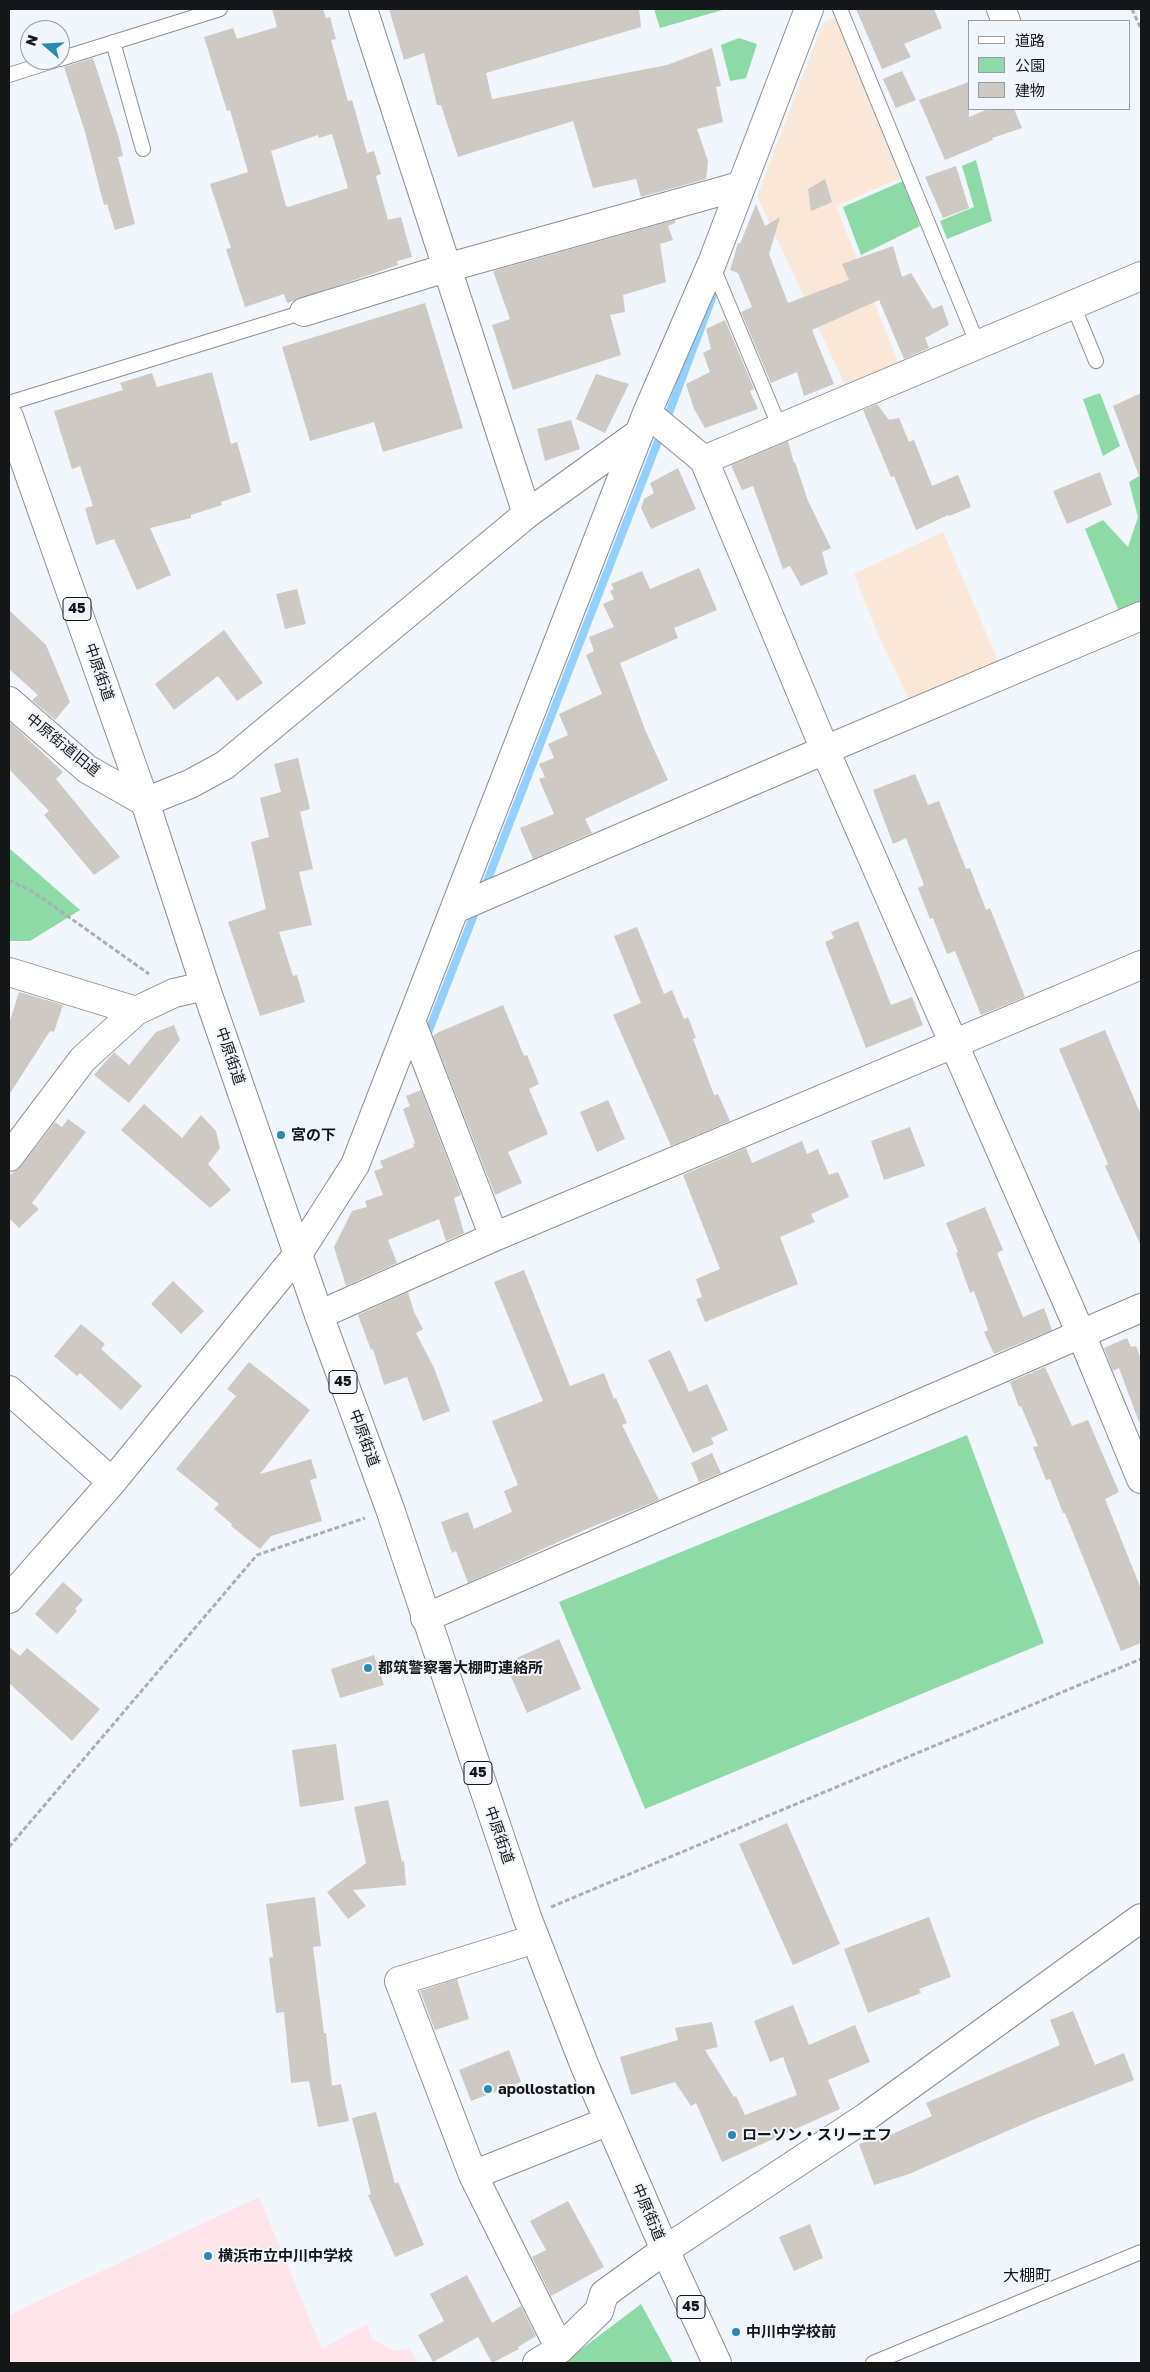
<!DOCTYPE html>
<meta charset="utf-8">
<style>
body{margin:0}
#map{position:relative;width:1150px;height:2372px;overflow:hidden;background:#f1f5fc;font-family:"Golos Text","Noto Sans JP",sans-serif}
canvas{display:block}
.frame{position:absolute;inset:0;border:10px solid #141618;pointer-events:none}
.legend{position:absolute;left:968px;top:20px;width:162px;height:90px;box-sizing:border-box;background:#f1f5fc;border:1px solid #999ca1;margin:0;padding:6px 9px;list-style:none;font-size:15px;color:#141618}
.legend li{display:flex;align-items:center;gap:10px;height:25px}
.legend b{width:25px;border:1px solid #999ca1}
.north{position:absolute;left:20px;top:20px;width:50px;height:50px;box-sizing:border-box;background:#f1f5fc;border:1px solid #999ca1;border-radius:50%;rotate:289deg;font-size:14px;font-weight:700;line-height:20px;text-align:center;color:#141618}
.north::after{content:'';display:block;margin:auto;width:18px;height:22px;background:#298ab4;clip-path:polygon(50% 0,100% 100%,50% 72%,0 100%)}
</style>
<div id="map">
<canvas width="1150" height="2372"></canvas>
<div class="frame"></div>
<ul class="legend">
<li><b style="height:6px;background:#fff"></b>道路</li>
<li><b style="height:14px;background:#8ddaa6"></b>公園</li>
<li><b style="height:14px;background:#cec9c2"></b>建物</li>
</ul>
<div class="north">N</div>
</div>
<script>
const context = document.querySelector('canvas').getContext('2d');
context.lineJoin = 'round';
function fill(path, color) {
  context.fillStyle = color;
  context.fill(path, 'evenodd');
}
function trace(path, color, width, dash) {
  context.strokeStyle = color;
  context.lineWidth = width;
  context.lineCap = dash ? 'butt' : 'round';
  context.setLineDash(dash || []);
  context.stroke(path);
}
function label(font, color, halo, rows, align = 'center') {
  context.font = font + ' "Golos Text","Noto Sans JP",sans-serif';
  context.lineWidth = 4;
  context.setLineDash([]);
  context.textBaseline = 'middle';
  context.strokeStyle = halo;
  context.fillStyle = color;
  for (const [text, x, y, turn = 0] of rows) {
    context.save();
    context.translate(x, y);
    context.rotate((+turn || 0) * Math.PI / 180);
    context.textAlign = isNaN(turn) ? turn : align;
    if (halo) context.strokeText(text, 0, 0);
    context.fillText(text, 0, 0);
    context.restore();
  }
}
fill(new Path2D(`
 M 836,17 L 900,178 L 836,206 L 898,362 L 846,387 L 757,196 L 823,23 Z
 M 943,532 L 998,661 L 911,703 L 878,635 L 854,574 Z`), '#fae7d7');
fill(new Path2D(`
 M 259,2197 L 322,2349 L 367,2324 L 371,2338 L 393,2351 L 409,2349 L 419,2363 L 9,2363 L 9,2315 Z`), '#fee3e9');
fill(new Path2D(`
 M 654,9 L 726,9 L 660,28 Z
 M 739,38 L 757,44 L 746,78 L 730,81 L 721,45 Z
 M 976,160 L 992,221 L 947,239 L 940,221 L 974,207 L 962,166 Z
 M 903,181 L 920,226 L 861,255 L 843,207 Z
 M 1100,393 L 1120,446 L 1103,456 L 1083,399 Z
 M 1141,475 L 1141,604 L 1120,614 L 1085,529 L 1103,520 L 1128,547 L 1138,517 L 1129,482 Z
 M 9,848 L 80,910 L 30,941 L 9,941 Z
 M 967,1435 L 1044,1643 L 645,1809 L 559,1602 Z
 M 641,2304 L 673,2363 L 563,2363 Z`), '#8ddaa6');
trace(new Path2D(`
 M 666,421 L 718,282
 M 484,889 L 662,431
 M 426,1038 L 477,907`), '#93d0fd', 8);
fill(new Path2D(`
 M 272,9 L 323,9 L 326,18 L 330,17 L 336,39 L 331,40 L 348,101 L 352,100 L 367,153 L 374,151 L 381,174 L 376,176 L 388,220 L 401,217 L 412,257 L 397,261 L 398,265 L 287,303 L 284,294 L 245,307 L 226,249 L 231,248 L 210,184 L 248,172 L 230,110 L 227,111 L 204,37 L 233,28 L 237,39 L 277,27 ZM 332,134 L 348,188 L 288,207 L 286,206 L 271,151 L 318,135 L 319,138 Z
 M 389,9 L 639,9 L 641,27 L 486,73 L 492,99 L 667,65 L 712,48 L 721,86 L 716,87 L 723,122 L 697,129 L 708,161 L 706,179 L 641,197 L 636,179 L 593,188 L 573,121 L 458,157 L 441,105 L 437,105 L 424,53 L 404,60 Z
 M 856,9 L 934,9 L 942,28 L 904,44 L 911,57 L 882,69 Z
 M 93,58 L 119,138 L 123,156 L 118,157 L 135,224 L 115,230 L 107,204 L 104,205 L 85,132 L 64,67 Z
 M 902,71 L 916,100 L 896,108 L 883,79 Z
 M 969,82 L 969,117 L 988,109 L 1014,109 L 1022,128 L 992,138 L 993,140 L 945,160 L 919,100 Z
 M 956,166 L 969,208 L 943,218 L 925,177 Z
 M 825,179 L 832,202 L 811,211 L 808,189 Z
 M 756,204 L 765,226 L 780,217 L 769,254 L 788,303 L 849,280 L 842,264 L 893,246 L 902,277 L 911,273 L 933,309 L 942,305 L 949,325 L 925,338 L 929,348 L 904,359 L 879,300 L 812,330 L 834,384 L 804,396 L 797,372 L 771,383 L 741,312 L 752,307 L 738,273 L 730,270 L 738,243 L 740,244 Z
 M 675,220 L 675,223 L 668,226 L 673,240 L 660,244 L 666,282 L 623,295 L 625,312 L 610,315 L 621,355 L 513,390 L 492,325 L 510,319 L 493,271 Z
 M 425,303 L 463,428 L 383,452 L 374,422 L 310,441 L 282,347 Z
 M 725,320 L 754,389 L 750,391 L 758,409 L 705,428 L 694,409 L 686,384 L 710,372 L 703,353 L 711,349 L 706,329 Z
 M 212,372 L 231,444 L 237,442 L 251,492 L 221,502 L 222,505 L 191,515 L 191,518 L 150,528 L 171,575 L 137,590 L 114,539 L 96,545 L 85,508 L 93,506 L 80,466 L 72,469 L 54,411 L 123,390 L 120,383 L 152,373 L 157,387 Z
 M 596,374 L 629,384 L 605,433 L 576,419 Z
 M 1141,393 L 1141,476 L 1139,476 L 1113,406 Z
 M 877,404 L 889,420 L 899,418 L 909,442 L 914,440 L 932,486 L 958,475 L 971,507 L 949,516 L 948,515 L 916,530 L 894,476 L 891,477 L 863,410 Z
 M 571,420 L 580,449 L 545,461 L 537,429 Z
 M 788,441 L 794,463 L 795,462 L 808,501 L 831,548 L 822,552 L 828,574 L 801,586 L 790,566 L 783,569 L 753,486 L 742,490 L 731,465 Z
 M 678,468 L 696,509 L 651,529 L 641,508 L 644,499 L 654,493 L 650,483 Z
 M 1100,472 L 1112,505 L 1067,524 L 1053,491 Z
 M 699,568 L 717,610 L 674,628 L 678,638 L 620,663 L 646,732 L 668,780 L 585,819 L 592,833 L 533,859 L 520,828 L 554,814 L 539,779 L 545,777 L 539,764 L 554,758 L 548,744 L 568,735 L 559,714 L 602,694 L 586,655 L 594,651 L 589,637 L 614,627 L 603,604 L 614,599 L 610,591 L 614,589 L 611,584 L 642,571 L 650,589 Z
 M 297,589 L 306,624 L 285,629 L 276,594 Z
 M 9,610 L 46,645 L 70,702 L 55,720 L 32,700 L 38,695 L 9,669 Z
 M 224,630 L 263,683 L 237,701 L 218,676 L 174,710 L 155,684 Z
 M 11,723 L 63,772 L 56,779 L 120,857 L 94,875 L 44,815 L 49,811 L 9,769 L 9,725 Z
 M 298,758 L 310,809 L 300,812 L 313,869 L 299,872 L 312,925 L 279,932 L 293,976 L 297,975 L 305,1002 L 260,1016 L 228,922 L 266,909 L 251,842 L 269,837 L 260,798 L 281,792 L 274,764 Z
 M 915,774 L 928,805 L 939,801 L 966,869 L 970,868 L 986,910 L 990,908 L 1025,997 L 981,1015 L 955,951 L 947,954 L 933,918 L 930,919 L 918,888 L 924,885 L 906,838 L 893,844 L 873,790 Z
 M 858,921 L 891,1005 L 912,997 L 923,1025 L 866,1048 L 825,942 L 834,938 L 831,932 Z
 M 637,927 L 664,994 L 672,990 L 684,1019 L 688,1017 L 696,1038 L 693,1039 L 714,1095 L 718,1094 L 730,1121 L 671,1146 L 613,1015 L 641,1003 L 614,936 Z
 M 19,992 L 63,1005 L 54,1032 L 50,1031 L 9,1095 L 9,1024 Z
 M 503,1005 L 524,1056 L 527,1055 L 539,1084 L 529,1089 L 548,1134 L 508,1152 L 522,1183 L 495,1195 L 433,1036 L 439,1032 Z
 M 174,1025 L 180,1040 L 129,1103 L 94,1075 L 114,1052 L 129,1065 L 156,1032 Z
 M 1105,1030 L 1141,1115 L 1141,1246 L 1105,1166 L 1108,1164 L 1059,1049 Z
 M 421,1090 L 461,1195 L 454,1198 L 464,1233 L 446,1241 L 439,1219 L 388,1240 L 397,1263 L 346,1286 L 334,1247 L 352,1211 L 367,1207 L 365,1201 L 383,1195 L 374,1171 L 383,1168 L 380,1161 L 414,1147 L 413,1144 L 415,1143 L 403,1109 L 410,1106 L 406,1096 Z
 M 608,1100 L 625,1139 L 597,1152 L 580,1112 Z
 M 144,1104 L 182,1138 L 201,1115 L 216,1131 L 220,1148 L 208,1164 L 231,1190 L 210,1208 L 121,1130 Z
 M 68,1119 L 86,1132 L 32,1203 L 39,1209 L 19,1228 L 9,1218 L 9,1176 L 21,1166 L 55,1122 L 62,1127 Z
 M 910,1127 L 925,1166 L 884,1180 L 871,1141 Z
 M 802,1141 L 807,1154 L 818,1149 L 829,1175 L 838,1172 L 849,1197 L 811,1214 L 815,1222 L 780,1237 L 798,1284 L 705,1322 L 696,1299 L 702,1297 L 696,1279 L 720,1269 L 683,1175 L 746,1148 L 752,1163 Z
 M 985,1207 L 1003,1250 L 997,1253 L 1023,1317 L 1044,1308 L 1052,1330 L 994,1354 L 984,1332 L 988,1330 L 974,1291 L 970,1293 L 956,1253 L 958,1252 L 946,1223 Z
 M 524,1270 L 570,1386 L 604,1373 L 614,1399 L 616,1398 L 627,1423 L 622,1425 L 659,1500 L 589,1528 L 468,1583 L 456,1551 L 452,1553 L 441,1522 L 468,1512 L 474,1529 L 512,1512 L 504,1491 L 518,1485 L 492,1421 L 543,1401 L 494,1282 Z
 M 173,1281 L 204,1311 L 181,1334 L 151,1304 Z
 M 408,1292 L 414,1312 L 423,1329 L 416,1333 L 434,1368 L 450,1411 L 423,1421 L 407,1377 L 384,1385 L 373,1349 L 371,1350 L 358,1315 Z
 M 81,1324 L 105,1344 L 101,1349 L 142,1386 L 121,1410 L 80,1373 L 77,1376 L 54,1356 Z
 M 1127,1338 L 1131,1347 L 1136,1346 L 1141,1359 L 1141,1421 L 1139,1422 L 1119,1368 L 1113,1371 L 1104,1348 Z
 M 670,1350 L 689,1392 L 707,1384 L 728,1430 L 711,1438 L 714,1444 L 693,1453 L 648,1360 Z
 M 249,1362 L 310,1410 L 260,1474 L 311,1459 L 317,1478 L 310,1480 L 322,1521 L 271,1536 L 260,1549 L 231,1526 L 232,1524 L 214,1509 L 219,1504 L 176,1469 L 236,1396 L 227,1389 Z
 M 1045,1367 L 1072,1426 L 1088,1420 L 1119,1492 L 1105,1499 L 1141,1589 L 1141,1643 L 1121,1651 L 1065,1513 L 1063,1513 L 1050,1479 L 1046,1480 L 1033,1447 L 1038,1446 L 1021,1406 L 1019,1407 L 1010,1382 Z
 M 712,1453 L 721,1473 L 699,1482 L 691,1463 Z
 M 63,1582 L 83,1600 L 75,1609 L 77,1611 L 57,1634 L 35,1614 Z
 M 559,1639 L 581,1689 L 527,1713 L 505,1663 Z
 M 9,1647 L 20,1656 L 27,1648 L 100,1709 L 72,1741 L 9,1683 Z
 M 374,1655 L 384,1685 L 340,1698 L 331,1669 Z
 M 336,1744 L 344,1800 L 300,1807 L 292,1750 Z
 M 388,1800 L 402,1862 L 404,1861 L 406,1885 L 353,1890 L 366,1906 L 348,1919 L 327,1892 L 366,1863 L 354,1807 Z
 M 787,1823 L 840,1944 L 793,1965 L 739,1844 Z
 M 315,1897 L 321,1946 L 313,1947 L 324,2033 L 326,2033 L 332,2086 L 341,2084 L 349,2121 L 318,2127 L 309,2081 L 291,2083 L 284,2012 L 276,2013 L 269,1958 L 273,1957 L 266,1904 Z
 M 929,1917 L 951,1977 L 919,1989 L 921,1993 L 868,2013 L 844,1949 Z
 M 457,1979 L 469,2019 L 435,2030 L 420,1991 Z
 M 793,2005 L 809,2045 L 855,2025 L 870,2062 L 828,2080 L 840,2109 L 722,2162 L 696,2103 L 691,2106 L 675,2082 L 631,2095 L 620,2057 L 678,2040 L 675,2028 L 712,2022 L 718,2047 L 705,2050 L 734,2097 L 736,2096 L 745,2115 L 797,2095 L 783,2057 L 770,2062 L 754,2021 Z
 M 1073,2011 L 1095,2065 L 1124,2053 L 1134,2080 L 1037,2118 L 909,2174 L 874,2185 L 859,2144 L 887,2134 L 888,2136 L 932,2116 L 926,2103 L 1060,2045 L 1050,2020 Z
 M 509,2050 L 521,2082 L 471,2101 L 459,2070 Z
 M 376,2112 L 395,2184 L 398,2182 L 424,2245 L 395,2257 L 368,2195 L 371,2194 L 352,2118 Z
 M 568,2201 L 604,2267 L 551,2296 L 532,2257 L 546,2250 L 530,2221 Z
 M 810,2224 L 823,2258 L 794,2271 L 779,2237 Z
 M 467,2275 L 492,2323 L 521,2306 L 536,2336 L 518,2347 L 519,2349 L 492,2363 L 478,2337 L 433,2362 L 418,2335 L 444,2321 L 430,2294 Z`), '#cec9c2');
const lane = new Path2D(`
 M 840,9 L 978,345
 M 113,42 L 143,149
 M 60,59 L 220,9
 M 9,75 L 56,60
 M 712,265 L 780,428
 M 1073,305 L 1096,361
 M 9,403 L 304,312
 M 873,2363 L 1141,2252`);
const street = new Path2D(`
 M 1001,9 L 1006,21
 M 304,312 L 446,268 L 740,186
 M 647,413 L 704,460 L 825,750 L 1081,1334 L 1141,1479
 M 704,460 L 1141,276
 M 145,802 L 190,784 L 225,765 L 527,514 L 638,434
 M 455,909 L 825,750 L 1141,616
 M 9,972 L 136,1011
 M 411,1021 L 494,1237
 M 9,1157 L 83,1059 L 136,1011 L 174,993 L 205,986
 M 319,1315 L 494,1237 L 1141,965
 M 9,1390 L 112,1482
 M 9,1599 L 112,1482 L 298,1254 L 355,1165 L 647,413 L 712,263 L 809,9
 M 425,1618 L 1141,1308
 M 535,1939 L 399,1981 L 473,2175 L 560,2349
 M 473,2175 L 609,2121
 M 537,2363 L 560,2349 L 599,2311 L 604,2294 L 665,2250 L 866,2117 L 1141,1918`);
const secondary = new Path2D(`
 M 363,9 L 527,514
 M 9,701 L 87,769 L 145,802`);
const primary = new Path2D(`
 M 9,417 L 145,802 L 205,986 L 319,1315 L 390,1509 L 527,1917 L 584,2064 L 665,2250 L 717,2363`);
trace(lane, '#8c9096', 16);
trace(street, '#8c9096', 30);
trace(secondary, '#8c9096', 30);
trace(primary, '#8c9096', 30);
trace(new Path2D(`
 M 1132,9 L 1141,29
 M 9,880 L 35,893 L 149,974
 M 9,1847 L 257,1555 L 365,1518
 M 551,1907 L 1141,1659`), '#abaeb4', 3, [5, 2.5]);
trace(lane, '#fff', 14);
trace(street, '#fff', 28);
trace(secondary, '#fff', 28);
trace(primary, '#fff', 28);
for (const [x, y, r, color] of [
 [281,1135,5,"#298ab4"],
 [368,1668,5,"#298ab4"],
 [488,2089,5,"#298ab4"],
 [732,2135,5,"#298ab4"],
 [208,2256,5,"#298ab4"],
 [736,2332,5,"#298ab4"]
]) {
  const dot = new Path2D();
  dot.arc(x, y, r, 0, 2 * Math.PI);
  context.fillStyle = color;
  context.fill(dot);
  trace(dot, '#f1f5fc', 2);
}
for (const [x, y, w] of [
 [77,609,28],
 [343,1382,28],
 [478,1773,28],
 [691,2307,28]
]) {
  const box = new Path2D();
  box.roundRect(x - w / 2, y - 11.5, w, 23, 4);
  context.fillStyle = '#f1f5fc';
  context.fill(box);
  trace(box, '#141618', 1);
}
label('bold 14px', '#141618', null, [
 ["45",77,609],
 ["45",343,1382],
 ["45",478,1773],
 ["45",691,2307]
]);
label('15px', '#141618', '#f1f5fc', [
 ["中原街道",99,672,71],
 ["中原街道旧道",63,745,39],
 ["中原街道",230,1056,71],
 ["中原街道",364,1438,70],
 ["中原街道",499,1835,71],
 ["中原街道",648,2212,67]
]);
label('bold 15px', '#141618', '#f1f5fc', [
 ["宮の下",291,1135],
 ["都筑警察署大棚町連絡所",378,1668],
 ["apollostation",498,2089],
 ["ローソン・スリーエフ",742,2135],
 ["横浜市立中川中学校",218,2256],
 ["中川中学校前",746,2332]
], 'left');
label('16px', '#141618', '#f1f5fc', [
 ["大棚町",1027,2276]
]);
</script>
